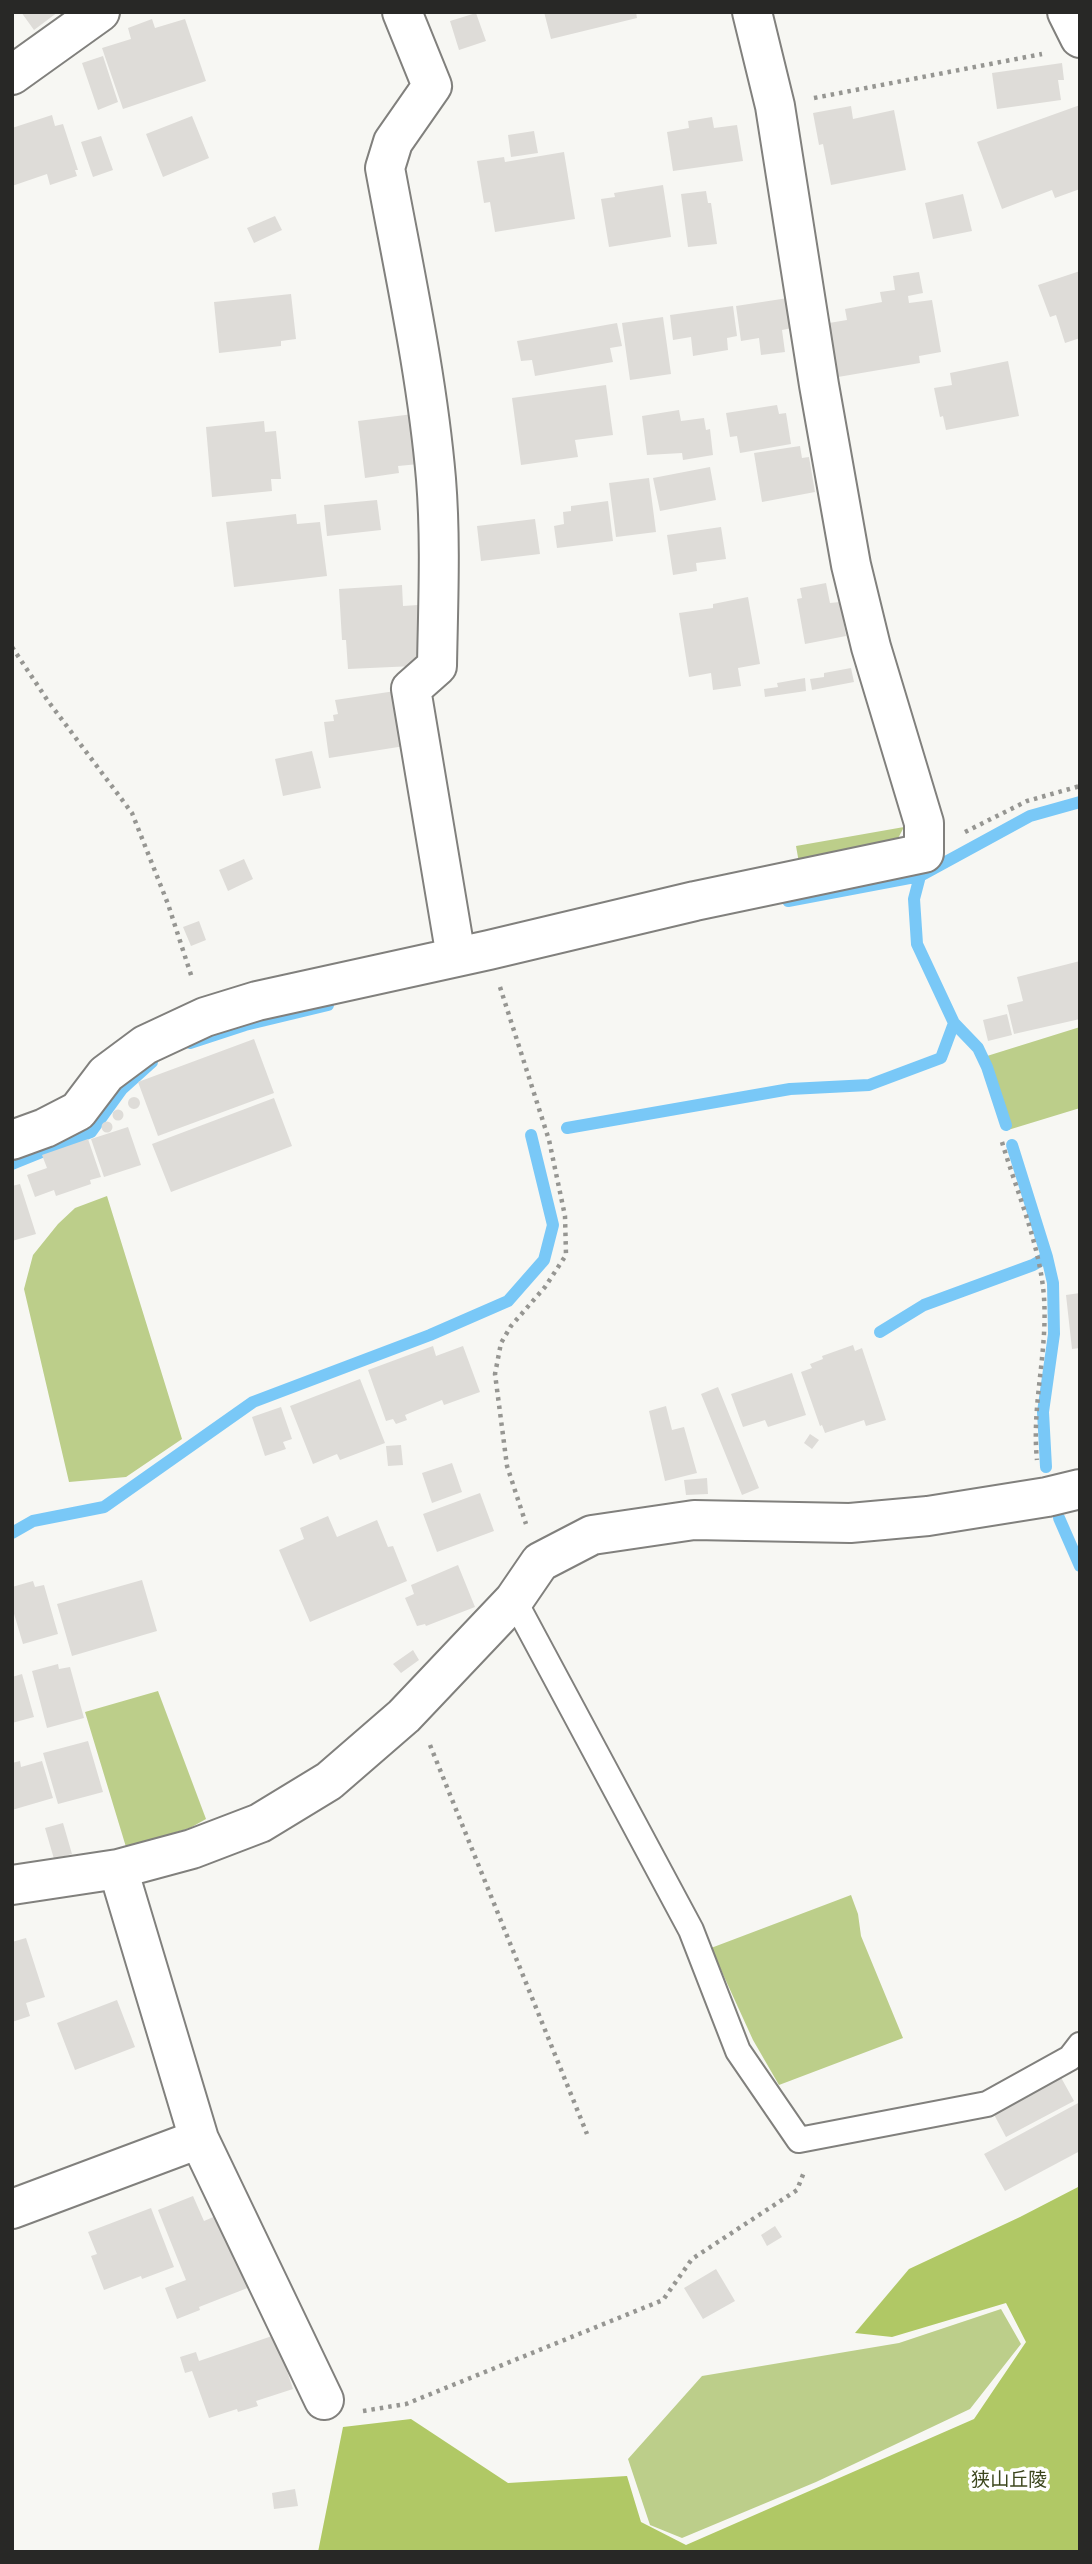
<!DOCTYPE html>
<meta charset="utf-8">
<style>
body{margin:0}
#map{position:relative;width:1092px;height:2564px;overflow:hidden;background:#f7f7f3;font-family:"DM Sans",sans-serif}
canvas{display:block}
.frame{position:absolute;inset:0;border:14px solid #282826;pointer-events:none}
</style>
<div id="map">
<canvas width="1092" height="2564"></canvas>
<div class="frame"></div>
</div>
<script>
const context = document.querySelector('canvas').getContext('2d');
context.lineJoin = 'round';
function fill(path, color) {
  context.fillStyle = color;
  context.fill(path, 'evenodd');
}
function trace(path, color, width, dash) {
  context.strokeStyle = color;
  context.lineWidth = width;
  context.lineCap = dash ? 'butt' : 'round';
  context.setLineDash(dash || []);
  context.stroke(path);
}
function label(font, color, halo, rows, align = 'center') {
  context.font = font + ' "DM Sans","Noto Sans JP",sans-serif';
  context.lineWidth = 7;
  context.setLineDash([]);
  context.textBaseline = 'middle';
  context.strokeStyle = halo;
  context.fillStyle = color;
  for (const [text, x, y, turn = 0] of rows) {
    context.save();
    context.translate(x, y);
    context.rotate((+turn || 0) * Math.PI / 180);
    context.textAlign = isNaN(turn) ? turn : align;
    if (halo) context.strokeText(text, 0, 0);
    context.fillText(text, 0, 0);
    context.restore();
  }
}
fill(new Path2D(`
 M 904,827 L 894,846 L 799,863 L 796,846 Z
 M 1080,1027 L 1080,1108 L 1008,1130 L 987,1056 Z
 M 107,1196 L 182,1439 L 126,1477 L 69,1482 L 24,1289 L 33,1255 L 58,1224 L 75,1208 Z
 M 158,1691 L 206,1819 L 190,1828 L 126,1847 L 85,1712 Z
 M 851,1895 L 858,1914 L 861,1936 L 903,2038 L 779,2085 L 753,2040 L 711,1948 Z
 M 1001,2309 L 1021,2344 L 970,2409 L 816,2482 L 682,2538 L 650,2525 L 628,2459 L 702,2376 L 899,2343 Z`), '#bcce8a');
fill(new Path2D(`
 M 1080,2186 L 1080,2552 L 318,2552 L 343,2427 L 411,2419 L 508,2483 L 627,2476 L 641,2522 L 686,2545 L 974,2419 L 1026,2342 L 1006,2303 L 892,2337 L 855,2333 L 909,2269 L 1020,2217 Z`), '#b0c865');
trace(new Path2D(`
 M 920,876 L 914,899 L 917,944 L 954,1023 L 978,1048 L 987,1067 L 1006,1125
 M 788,901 L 920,876 L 1030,816 L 1080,802
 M 190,1043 L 245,1025 L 328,1005
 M 567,1128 L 790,1089 L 869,1085 L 941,1058 L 954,1023
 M 1012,1145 L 1047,1257 L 1053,1283 L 1054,1334 L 1043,1412 L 1046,1467
 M 12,1164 L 91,1132 L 122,1089 L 152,1062
 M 880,1332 L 924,1305 L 1033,1265 L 1047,1257
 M 1059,1518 L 1080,1566
 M 12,1533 L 33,1521 L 104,1507 L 253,1402 L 430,1335 L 508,1301 L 544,1260 L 553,1225 L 531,1135`), '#79c8f7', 12);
fill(new Path2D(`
 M 21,12 L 58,12 L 34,30 Z
 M 544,12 L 636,12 L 637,18 L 551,39 Z
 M 476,13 L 486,41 L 459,50 L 450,21 Z
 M 152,19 L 155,28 L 185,19 L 206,81 L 123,109 L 102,48 L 131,39 L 128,28 Z
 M 103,56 L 118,102 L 98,110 L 82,63 Z
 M 1062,63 L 1064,80 L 1058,80 L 1061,100 L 997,109 L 992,73 Z
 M 1080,105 L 1080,189 L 1055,198 L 1052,190 L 1002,209 L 977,142 Z
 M 851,106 L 853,119 L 894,110 L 906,170 L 831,185 L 823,144 L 819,145 L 813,113 Z
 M 52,115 L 55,126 L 63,124 L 78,170 L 75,170 L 77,176 L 50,185 L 47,174 L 12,186 L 12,128 Z
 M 192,116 L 209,158 L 163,177 L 146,134 Z
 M 712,117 L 714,128 L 737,125 L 743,161 L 673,171 L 667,132 L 689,128 L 688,121 Z
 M 534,131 L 538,153 L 511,157 L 508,135 Z
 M 101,136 L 113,170 L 93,177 L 81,142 Z
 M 564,152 L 575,219 L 495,232 L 490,202 L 484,203 L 477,161 L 504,157 L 505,162 Z
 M 663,185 L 671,237 L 609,247 L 601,199 L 615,197 L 614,193 Z
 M 706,191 L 708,203 L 711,203 L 717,244 L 688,247 L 681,194 Z
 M 963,194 L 972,231 L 933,239 L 925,203 Z
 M 275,216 L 282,230 L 254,243 L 247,228 Z
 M 1080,271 L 1080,338 L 1065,343 L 1056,315 L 1050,317 L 1038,285 Z
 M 919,272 L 923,293 L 908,296 L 909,303 L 932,300 L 941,352 L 919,356 L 920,363 L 838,377 L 829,323 L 847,320 L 845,309 L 882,302 L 880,292 L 895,290 L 893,276 Z
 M 291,294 L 296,339 L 281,341 L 281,346 L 219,353 L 214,302 Z
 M 788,298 L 792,328 L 782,330 L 785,352 L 761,355 L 759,338 L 741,341 L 736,306 Z
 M 733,306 L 737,336 L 727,338 L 728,350 L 693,356 L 691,337 L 673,340 L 670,315 Z
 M 663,317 L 671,374 L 630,380 L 622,323 Z
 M 617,323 L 622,346 L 610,348 L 613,362 L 535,376 L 532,360 L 521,361 L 517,341 Z
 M 1008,361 L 1019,416 L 946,430 L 943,416 L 940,417 L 934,388 L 952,385 L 950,373 Z
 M 606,385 L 613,435 L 575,440 L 578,457 L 521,465 L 512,398 Z
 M 777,405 L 779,414 L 786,413 L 791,444 L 740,453 L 737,436 L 730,437 L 726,413 Z
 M 679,410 L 681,421 L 704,418 L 706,430 L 710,429 L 713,455 L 683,460 L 682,453 L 647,455 L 642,416 Z
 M 413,414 L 419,464 L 398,466 L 399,473 L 365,478 L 358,421 Z
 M 264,421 L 265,432 L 276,431 L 281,479 L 271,479 L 272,491 L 212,497 L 206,427 Z
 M 800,446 L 802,458 L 809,457 L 815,492 L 762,502 L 754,453 Z
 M 710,467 L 716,500 L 660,511 L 653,478 Z
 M 649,478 L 656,532 L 616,537 L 609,483 Z
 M 377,500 L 381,530 L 327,536 L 324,505 Z
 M 608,501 L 613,541 L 557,548 L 554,526 L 564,524 L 563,512 L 571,511 L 571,506 Z
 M 296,514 L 297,524 L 320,522 L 327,576 L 234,587 L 226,522 Z
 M 535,519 L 540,554 L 481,561 L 477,526 Z
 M 721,527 L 726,559 L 696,563 L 697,571 L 673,575 L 667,535 Z
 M 826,583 L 830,603 L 840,602 L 846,636 L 805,644 L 797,599 L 802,598 L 800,588 Z
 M 402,585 L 403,606 L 418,605 L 421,657 L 414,666 L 348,669 L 346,640 L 342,640 L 339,589 Z
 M 748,597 L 760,664 L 738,668 L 741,686 L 713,690 L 711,673 L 689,677 L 679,613 L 713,608 L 713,604 Z
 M 851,668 L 854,682 L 812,690 L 810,679 L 824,677 L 824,673 Z
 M 805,678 L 806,691 L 765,697 L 764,689 L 778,687 L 777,683 Z
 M 402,690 L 411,745 L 329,758 L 324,722 L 334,721 L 333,715 L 338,714 L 335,700 Z
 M 312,751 L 321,788 L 283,796 L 275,759 Z
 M 244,859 L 253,879 L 228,891 L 219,870 Z
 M 199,921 L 206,940 L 191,946 L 183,927 Z
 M 1080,961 L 1080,1019 L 1014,1034 L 1007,1005 L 1023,1001 L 1017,977 Z
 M 1007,1014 L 1012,1035 L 988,1041 L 983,1020 Z
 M 254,1039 L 274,1093 L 158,1136 L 138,1082 Z
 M128 1103a6 6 0 1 1 12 0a6 6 0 1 1-12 0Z
 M 274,1098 L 292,1146 L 171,1192 L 152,1144 Z
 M112.5 1115a5.5 5.5 0 1 1 11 0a5.5 5.5 0 1 1-11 0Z
 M101.5 1127a5.5 5.5 0 1 1 11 0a5.5 5.5 0 1 1-11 0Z
 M 128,1127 L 141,1165 L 104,1177 L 91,1139 Z
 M 88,1139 L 101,1177 L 90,1180 L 91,1184 L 56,1196 L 54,1190 L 35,1197 L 27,1175 L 47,1168 L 42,1155 Z
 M 20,1184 L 36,1234 L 12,1241 L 12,1186 Z
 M 1080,1293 L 1080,1348 L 1072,1349 L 1066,1295 Z
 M 853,1345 L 855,1351 L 862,1348 L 886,1420 L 866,1426 L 864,1420 L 825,1433 L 822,1425 L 820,1426 L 801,1372 L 812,1368 L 810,1364 L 823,1359 L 822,1356 Z
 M 433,1346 L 436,1356 L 463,1346 L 480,1392 L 444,1405 L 442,1400 L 405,1415 L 407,1420 L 396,1424 L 393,1419 L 386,1421 L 368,1370 Z
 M 792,1373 L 806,1415 L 768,1427 L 765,1420 L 743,1427 L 731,1394 Z
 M 360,1379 L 385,1443 L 340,1460 L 337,1454 L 313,1464 L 290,1406 Z
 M 718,1387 L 759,1488 L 742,1495 L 701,1394 Z
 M 666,1406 L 672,1430 L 684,1427 L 697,1473 L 665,1481 L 649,1411 Z
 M 281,1407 L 292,1439 L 283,1442 L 286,1449 L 265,1456 L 252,1417 Z
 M 810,1434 L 819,1440 L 812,1449 L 804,1443 Z
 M 401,1445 L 403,1465 L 388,1466 L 386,1446 Z
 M 452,1463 L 462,1492 L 432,1503 L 422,1473 Z
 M 707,1478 L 708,1494 L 686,1495 L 684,1480 Z
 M 480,1493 L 494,1531 L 437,1552 L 423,1514 Z
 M 328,1516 L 337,1537 L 377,1520 L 388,1547 L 393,1546 L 407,1581 L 310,1622 L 279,1550 L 304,1539 L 300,1528 Z
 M 458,1565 L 475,1607 L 426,1626 L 425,1624 L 417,1626 L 405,1598 L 414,1594 L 411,1585 Z
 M 142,1580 L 157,1631 L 72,1656 L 57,1604 Z
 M 33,1581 L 35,1587 L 44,1585 L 58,1634 L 23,1644 L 12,1607 L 12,1587 Z
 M 413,1650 L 419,1660 L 401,1673 L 393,1664 Z
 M 58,1664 L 59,1669 L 70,1667 L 84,1718 L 47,1728 L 32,1671 Z
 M 22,1674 L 34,1717 L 12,1723 L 12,1677 Z
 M 88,1741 L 103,1792 L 58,1804 L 43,1753 Z
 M 20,1761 L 21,1767 L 42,1761 L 53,1798 L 12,1810 L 12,1763 Z
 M 63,1823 L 72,1854 L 54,1859 L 45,1828 Z
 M 26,1938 L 45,1997 L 26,2003 L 30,2016 L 12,2022 L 12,1942 Z
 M 117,2000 L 135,2047 L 75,2070 L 57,2023 Z
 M 1058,2072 L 1074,2101 L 1006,2137 L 991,2109 Z
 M 1080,2102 L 1080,2151 L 1005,2191 L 984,2154 Z
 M 193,2196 L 204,2221 L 218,2215 L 250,2287 L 199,2307 L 200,2310 L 177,2319 L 165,2288 L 186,2280 L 158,2210 Z
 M 151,2208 L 174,2267 L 142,2279 L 141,2276 L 104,2290 L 91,2256 L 97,2254 L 88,2232 Z
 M 775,2226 L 782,2237 L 767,2246 L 761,2235 Z
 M 716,2269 L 735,2301 L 703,2319 L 684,2288 Z
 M 275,2335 L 293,2389 L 256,2401 L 258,2406 L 238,2412 L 237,2409 L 209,2418 L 192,2371 L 185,2373 L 180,2357 L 196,2352 L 199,2361 Z
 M 295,2489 L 298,2506 L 274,2509 L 272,2493 Z`), '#dedcd8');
const lane = new Path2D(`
 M 514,1600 L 691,1930 L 738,2051 L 799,2140 L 987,2104 L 1070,2058 L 1080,2045`);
const street = new Path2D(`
 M 402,12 L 432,86 L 393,142 L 385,168 C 404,271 427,375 436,479 C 441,541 438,605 437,666 L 411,689 L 456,957
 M 1067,12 L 1080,38
 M 12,1140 L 45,1128 L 78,1111 L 106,1074 L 145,1045 L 205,1017 L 257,1001 L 489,950 L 695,901 L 924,853 L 924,823 L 871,647 L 851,565 L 819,385 L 775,106 L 752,12
 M 118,1869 L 199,2139 L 324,2400
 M 12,1885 L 118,1869 L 192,1849 L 260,1823 L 329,1781 L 404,1716 L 514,1600 L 540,1562 L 592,1535 L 694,1520 L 850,1523 L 928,1516 L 1047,1497 L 1080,1489
 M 12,2209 L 199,2139`);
const secondary = new Path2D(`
 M 12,75 L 100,12`);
trace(lane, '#81807d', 28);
trace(street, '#81807d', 42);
trace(secondary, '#81807d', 42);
trace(new Path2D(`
 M 814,98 L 1042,54
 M 12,647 L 48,701 L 132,813 L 168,904 L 192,978
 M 965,832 L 1027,801 L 1080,786
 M 500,987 L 549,1140 L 565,1216 L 566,1255 L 545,1287 L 511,1326 L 501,1343 L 495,1374 L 507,1466 L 526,1524
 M 1002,1142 C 1016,1189 1037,1238 1043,1287 C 1050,1345 1031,1402 1037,1460
 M 430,1745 L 587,2134
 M 363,2411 L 406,2404 L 663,2300 L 692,2259 L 797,2190 L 804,2172`), '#969692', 4.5, [3.5, 5]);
trace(lane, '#fff', 24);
trace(street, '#fff', 38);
trace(secondary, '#fff', 38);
label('19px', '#3c461d', '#fff', [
 ["狭山丘陵",1009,2481]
]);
</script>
